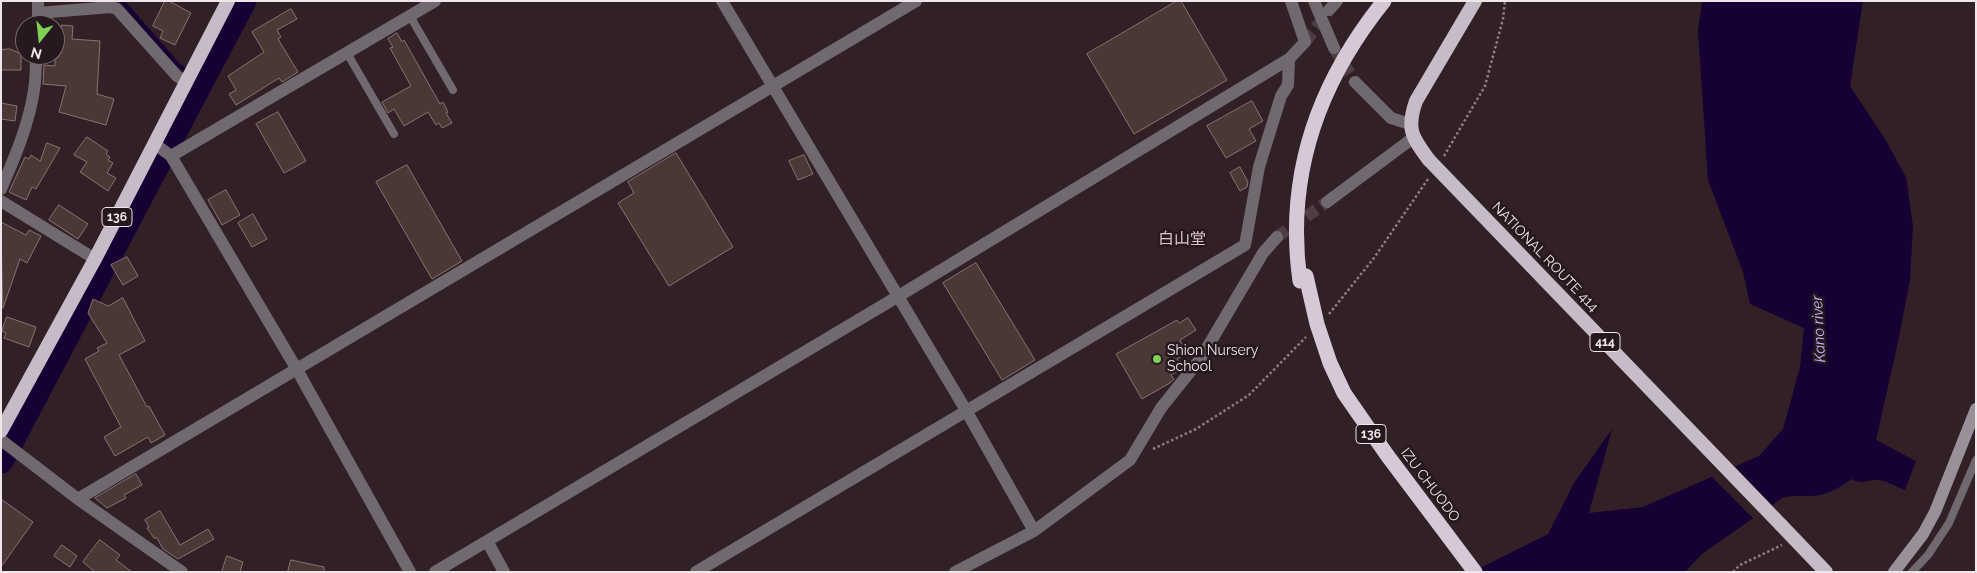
<!DOCTYPE html>
<meta charset="utf-8">
<style>
body{margin:0}
#map{position:relative;width:1977px;height:573px;overflow:hidden;background:#312127;font-family:Raleway,sans-serif}
canvas{display:block}
.frame{position:absolute;inset:0;border:2px solid #f0e5e9;pointer-events:none}
.north{position:absolute;left:15px;top:15px;width:50px;height:50px;box-sizing:border-box;background:#26181e;border:1px solid #776a6f;border-radius:50%;rotate:196deg;font-size:14px;font-weight:700;line-height:20px;text-align:center;color:#f0e5e9}
.north::after{content:'';display:block;margin:auto;width:18px;height:22px;background:#7ed153;clip-path:polygon(50% 0,100% 100%,50% 72%,0 100%)}
</style>
<div id="map">
<canvas width="1977" height="573"></canvas>
<div class="frame"></div>
<div class="north">N</div>
</div>
<script>
const context = document.querySelector('canvas').getContext('2d');
context.lineJoin = 'round';
function fill(path, color) {
  context.fillStyle = color;
  context.fill(path, 'evenodd');
}
function trace(path, color, width, dash) {
  context.strokeStyle = color;
  context.lineWidth = width;
  context.lineCap = dash ? 'butt' : 'round';
  context.setLineDash(dash || []);
  context.stroke(path);
}
function label(font, color, halo, rows, align = 'center') {
  context.font = font + ' Raleway,"Noto Sans JP",sans-serif';
  context.lineWidth = 5;
  context.setLineDash([]);
  context.textBaseline = 'middle';
  context.strokeStyle = halo;
  context.fillStyle = color;
  for (const [text, x, y, turn = 0] of rows) {
    context.save();
    context.translate(x, y);
    context.rotate((+turn || 0) * Math.PI / 180);
    context.textAlign = isNaN(turn) ? turn : align;
    if (halo) context.strokeText(text, 0, 0);
    context.fillText(text, 0, 0);
    context.restore();
  }
}
fill(new Path2D(`
 M 1702,1 L 1863,1 L 1850,86 L 1885,139 L 1906,177 L 1913,226 L 1910,280 L 1898,342 L 1876,440 L 1916,461 L 1905,490 C 1897,487 1885,480 1877,480 C 1867,480 1861,485 1852,479 C 1842,486 1831,493 1819,495 C 1806,498 1797,494 1782,498 L 1702,554 L 1685,572 L 1472,572 L 1548,534 L 1574,483 L 1612,429 L 1589,513 L 1643,507 L 1759,456 L 1783,429 L 1800,367 L 1804,328 L 1750,304 L 1743,272 L 1708,180 L 1698,31 Z`), '#170034');
fill(new Path2D(`
 M 1733,465 L 1774,507 L 1755,520 L 1710,475 Z`), '#312127');
trace(new Path2D(`
 M 122,1 L 178,65 L 202,83`), '#170034', 4.5);
trace(new Path2D(`
 M 1,461 L 244,1`), '#170034', 25);
const building = new Path2D(`
 M 165,1 L 169,1 L 191,13 L 175,45 L 160,38 L 163,31 L 153,26 Z
 M 1177,1 L 1181,1 L 1227,80 L 1134,134 L 1087,54 Z
 M 291,9 L 297,19 L 277,30 L 281,37 L 278,39 L 298,72 L 282,82 L 279,78 L 236,105 L 229,94 L 236,90 L 228,76 L 264,52 L 252,32 Z
 M 62,25 L 73,26 L 72,39 L 100,41 L 97,94 L 114,99 L 106,125 L 59,112 L 66,86 L 43,84 L 44,65 L 55,66 L 55,35 L 61,35 Z
 M 397,33 L 402,42 L 404,40 L 440,104 L 443,102 L 448,112 L 446,113 L 452,123 L 442,128 L 439,123 L 436,125 L 428,112 L 404,126 L 394,109 L 388,113 L 382,102 L 411,86 L 390,48 L 393,47 L 388,39 Z
 M 10,49 L 21,54 L 21,70 L 1,70 L 1,50 Z
 M 1252,101 L 1263,121 L 1249,129 L 1256,141 L 1226,158 L 1207,126 Z
 M 1,103 L 17,106 L 15,121 L 1,119 Z
 M 278,112 L 306,161 L 284,173 L 256,124 Z
 M 87,137 L 108,151 L 106,154 L 110,157 L 108,160 L 113,163 L 107,173 L 116,178 L 108,191 L 80,172 L 87,162 L 74,155 Z
 M 47,143 L 60,148 L 36,189 L 32,187 L 26,200 L 9,192 L 25,157 L 29,159 L 31,155 L 40,161 Z
 M 676,153 L 733,247 L 669,286 L 618,203 L 634,193 L 628,182 Z
 M 804,155 L 813,174 L 798,180 L 789,161 Z
 M 407,165 L 462,261 L 432,279 L 376,182 Z
 M 1240,167 L 1248,182 L 1247,187 L 1240,191 L 1230,173 Z
 M 226,190 L 240,215 L 222,225 L 208,200 Z
 M 59,205 L 88,224 L 78,239 L 49,220 Z
 M 253,214 L 267,239 L 252,247 L 238,223 Z
 M 1,222 L 26,235 L 29,230 L 41,236 L 27,263 L 20,259 L 3,308 Z
 M 127,257 L 138,276 L 123,285 L 111,265 Z
 M 976,263 L 1035,360 L 1002,380 L 943,283 Z
 M 123,298 L 145,341 L 119,355 L 147,407 L 149,406 L 165,435 L 151,443 L 148,437 L 115,456 L 104,437 L 121,427 L 85,359 L 99,351 L 97,348 L 107,343 L 88,313 L 93,299 L 108,306 Z
 M 7,317 L 36,327 L 29,347 L 4,338 L 6,333 L 2,331 Z
 M 1188,318 L 1196,330 L 1180,340 L 1187,353 L 1177,359 L 1183,368 L 1171,375 L 1174,379 L 1170,383 L 1142,399 L 1116,354 L 1177,320 L 1179,323 Z
 M 136,474 L 142,485 L 124,495 L 126,498 L 107,508 L 95,498 Z
 M 1,499 L 33,522 L 1,567 Z
 M 160,511 L 180,545 L 208,529 L 214,539 L 178,559 L 163,549 L 157,538 L 154,538 L 147,528 L 149,527 L 145,520 Z
 M 100,540 L 120,555 L 116,560 L 132,572 L 95,572 L 83,562 Z
 M 62,545 L 77,556 L 70,567 L 54,556 Z
 M 227,556 L 243,562 L 240,572 L 222,572 Z
 M 291,560 L 324,567 L 324,572 L 288,572 Z`);
fill(building, '#4a3837');
trace(building, '#877371', 1);
trace(new Path2D(`
 M 1305,42 L 1328,12
 M 1277,237 L 1327,202`), '#4e3e44', 12, [12, 6]);
trace(new Path2D(`
 M 1334,48 L 1355,82`), '#4e3e44', 12, [12, 6]);
trace(new Path2D(`
 M 1444,156 L 1485,86 L 1503,19 L 1505,1
 M 1329,314 L 1374,258 L 1428,179
 M 1153,449 L 1196,429 L 1249,395 L 1306,337
 M 1733,572 L 1740,565 L 1782,545`), '#8c7e83', 2.5, [2.5, 2.5]);
trace(new Path2D(`
 M 410,16 L 453,90
 M 347,53 L 394,134
 M 1912,572 L 1928,555 L 1949,523 L 1976,460`), '#706a70', 8);
trace(new Path2D(`
 M 722,1 L 967,412 L 1034,531
 M 1329,10 L 1337,1
 M 38,13 L 111,7 L 117,9 L 177,76 L 186,82
 M 38,25 L 38,1
 M 155,144 L 171,156 L 296,368 L 410,572
 M 171,156 L 435,1
 M 1,189 C 15,157 29,124 34,90 C 36,78 36,66 36,55
 M 1,201 L 95,259
 M 1327,202 L 1413,138
 M 1,440 L 78,499 L 182,572
 M 78,499 L 916,1
 M 487,541 L 504,572
 M 435,572 L 897,297 L 1289,59 L 1305,42 L 1291,1
 M 696,572 L 1245,245 L 1259,167 L 1281,96 L 1288,85 L 1289,59
 M 955,572 L 1034,531 L 1130,460 L 1161,408 L 1201,358 L 1263,253 L 1277,237`), '#706a70', 12);
trace(new Path2D(`
 M 1314,1 L 1334,48
 M 1355,82 L 1391,118 L 1410,124`), '#706a70', 12);
trace(new Path2D(`
 M 1894,572 L 1923,534 L 1935,512 L 1976,409`), '#999099', 12);
trace(new Path2D(`
 M 1429,160 C 1412,137 1406,129 1416,101 L 1475,1
 M 1,431 L 95,259 L 228,1
 M 1781,525 L 1826,572`), '#c8bbc8', 14);
trace(new Path2D(`
 M 1300,281 C 1285,175 1318,83 1384,1`), '#d7c8d7', 15);
trace(new Path2D(`
 M 1429,160 L 1781,525`), '#c8bbc8', 14);
trace(new Path2D(`
 M 1306,276 L 1317,324 L 1330,363 L 1344,393 L 1387,455 L 1475,572`), '#d7c8d7', 15);
for (const [x, y, r, color] of [
 [1157,359,5,"#7ed153"]
]) {
  const dot = new Path2D();
  dot.arc(x, y, r, 0, 2 * Math.PI);
  context.fillStyle = color;
  context.fill(dot);
  trace(dot, '#26181e', 2);
}
for (const [x, y, w] of [
 [117,217,30],
 [1605,342,30],
 [1371,434,30]
]) {
  const box = new Path2D();
  box.roundRect(x - w / 2, y - 9.5, w, 19, 4);
  context.fillStyle = '#26181e';
  context.fill(box);
  trace(box, '#f0e5e9', 1);
}
label('bold 12px', '#f0e5e9', null, [
 ["136",117,217],
 ["414",1605,342],
 ["136",1371,434]
]);
label('14px', '#f0e5e9', '#26181e', [
 ["NATIONAL ROUTE 414",1545,257,46],
 ["IZU CHUODO",1430,485,53]
]);
label('14px', '#f0e5e9', '#26181e', [
 ["Shion Nursery",1167,351],
 ["School",1167,367]
], 'left');
label('italic 15px', '#c5b1f8', '#26181e', [
 ["Kano river",1819,329,-93]
]);
label('16px', '#dac5cc', '#26181e', [
 ["白山堂",1182,239]
]);
</script>
